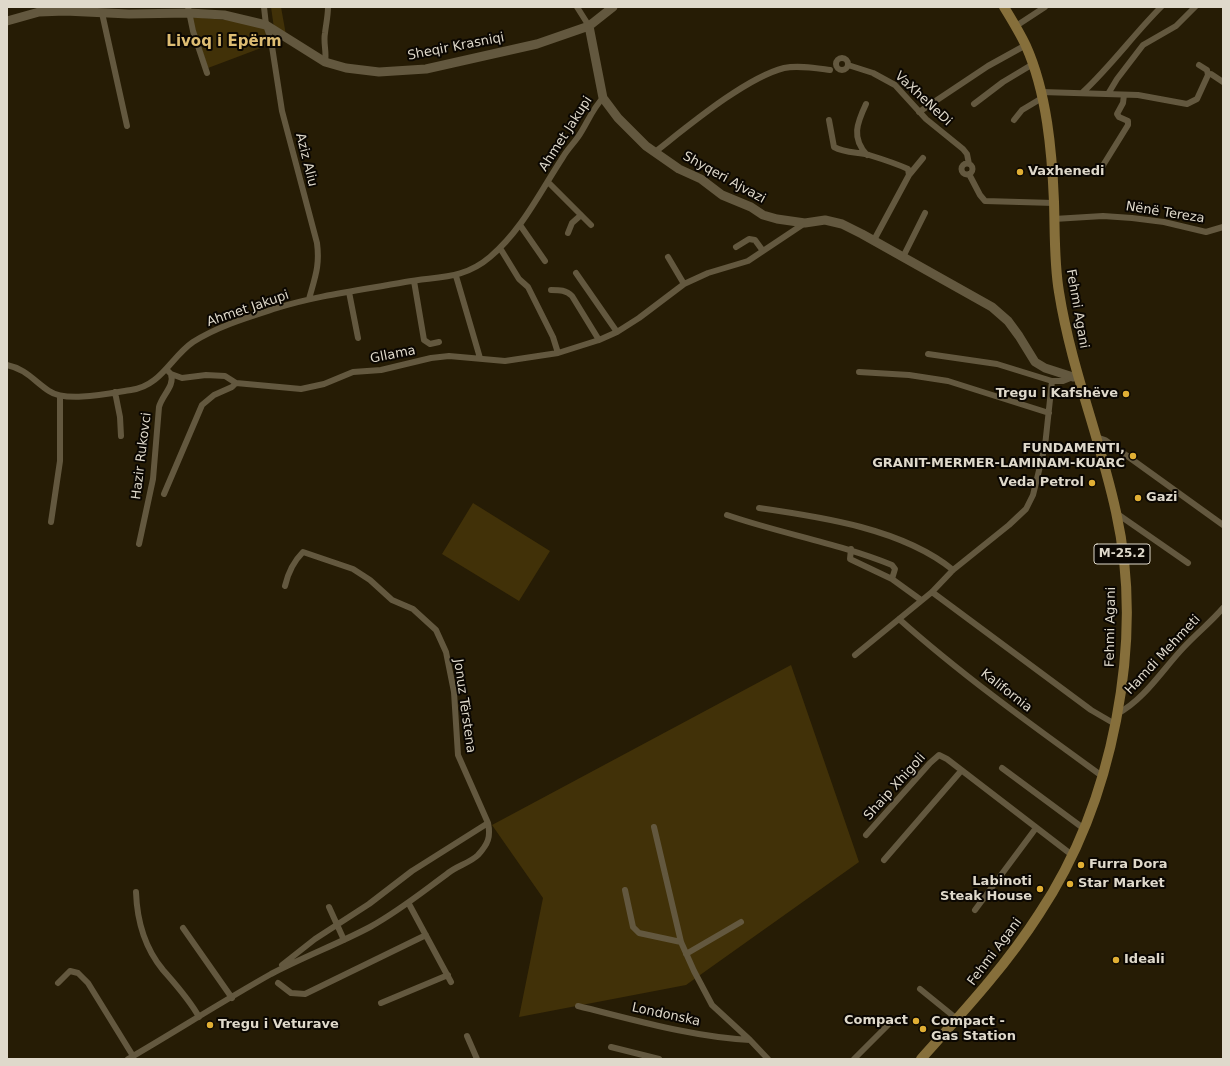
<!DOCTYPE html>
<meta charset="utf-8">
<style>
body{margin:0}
#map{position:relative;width:1230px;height:1066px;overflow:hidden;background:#261c05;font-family:"DejaVu Sans",sans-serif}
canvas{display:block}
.frame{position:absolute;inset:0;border:8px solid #dfd9cb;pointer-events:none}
</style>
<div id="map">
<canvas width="1230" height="1066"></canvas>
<div class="frame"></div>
</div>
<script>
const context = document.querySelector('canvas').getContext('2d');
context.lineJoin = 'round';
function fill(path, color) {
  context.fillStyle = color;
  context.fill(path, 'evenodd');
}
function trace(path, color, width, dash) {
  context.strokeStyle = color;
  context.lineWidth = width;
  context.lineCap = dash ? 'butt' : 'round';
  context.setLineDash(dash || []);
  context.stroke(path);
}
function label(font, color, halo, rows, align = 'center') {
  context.font = font + ' "DejaVu Sans",sans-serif';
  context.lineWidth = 4;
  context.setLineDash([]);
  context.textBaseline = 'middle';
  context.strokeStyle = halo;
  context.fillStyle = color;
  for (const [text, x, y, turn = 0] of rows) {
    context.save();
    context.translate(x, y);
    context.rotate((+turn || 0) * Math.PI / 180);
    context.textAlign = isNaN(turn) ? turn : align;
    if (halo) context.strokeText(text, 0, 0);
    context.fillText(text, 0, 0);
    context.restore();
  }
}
fill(new Path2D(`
 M 271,7 L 281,7 L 286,35 L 274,28 Z
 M 191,17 L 238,21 L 265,29 L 269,45 L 208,68 Z
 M 473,503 L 550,551 L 519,601 L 442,554 Z
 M 791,665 L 859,862 L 686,985 L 519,1017 L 543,898 L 492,825 Z`), '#413108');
trace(new Path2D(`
 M 188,7 L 193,31 L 207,73
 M 264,7 L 266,25 L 271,40 L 282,111 L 317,243 C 320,266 315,277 309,299
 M 577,7 L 589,26
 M 102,13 L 127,126
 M 1016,26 L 1045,7
 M836 64a6 6 0 1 1 12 0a6 6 0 1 1-12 0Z
 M 325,62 C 327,52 323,43 325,33 C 326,24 328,16 328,7
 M 848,65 L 873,73 L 895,85 L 926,119 L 963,149 L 967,154 L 969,164
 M 1199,65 L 1207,70 L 1208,75
 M 1042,92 L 1138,95 L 1187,104 L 1197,99 L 1208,75 L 1211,74 L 1223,82
 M 1083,92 C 1111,66 1134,34 1161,7
 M 1108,94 L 1117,79 L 1143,45 L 1176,26 L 1195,7
 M 866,104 C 857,123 851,138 867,155
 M 974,104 L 1003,82 L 1033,64
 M 919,112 L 988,66 L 1026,45
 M 829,120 L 834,147 C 845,153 857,152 869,155 C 882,159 895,163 908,169 L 909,175 L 874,240
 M 1014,120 L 1022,110 L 1042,98
 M 655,152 C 687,127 745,78 784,68 C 798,65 815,68 830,70
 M961.5 169a5.5 5.5 0 1 1 11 0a5.5 5.5 0 1 1-11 0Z
 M 1102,167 L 1128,125 L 1128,121 L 1119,117 L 1117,114 L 1123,103 L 1124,95
 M 969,174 L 980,195 L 985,201 L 1054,203
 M 909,175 L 923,158
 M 548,182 L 591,225
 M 1054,219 L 1103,216 L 1132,218 L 1164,222 L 1206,232 L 1223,227
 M 520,225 L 545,261
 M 568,233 L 572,223 L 581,215
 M 736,247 L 749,239 L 755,240 L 763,251
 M 500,248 L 519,279 L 528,287 L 553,337 L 558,353
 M 668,257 L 684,284
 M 903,257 L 925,213
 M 576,273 L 617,332
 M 456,276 L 480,358
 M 414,281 L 424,340 L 430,344 L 439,342
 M 551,290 C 560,290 566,290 572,296 L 599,340
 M 349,292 L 358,338
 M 928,354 L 997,364 L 1052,381 L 1063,381 L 1073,377
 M 7,365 C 26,369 34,381 49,391 C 66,403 111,393 131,390 C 161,386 171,357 193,342 C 218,326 249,317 277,308 C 319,295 362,290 405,282 C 438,276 463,280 490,257 C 522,230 540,192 563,157 C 567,150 573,144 578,137 C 587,124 592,109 603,98
 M 166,369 L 171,374 L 182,378 L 206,375 L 225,376 L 236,383 L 301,389 L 324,384 L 353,372 L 381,370 L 431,358 L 449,356 L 505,361 L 558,353 L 599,340 L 617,332 L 639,318 L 684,284 L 708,273 L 748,261 L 805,223
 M 859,372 L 909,375 L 948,381 L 1049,413
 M 115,392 L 120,417 L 121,436
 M 1096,437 L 1105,440 L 1223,525
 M 164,494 L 202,405 L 214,395 L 232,387 L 236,383
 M 759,508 C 822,517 903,529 953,570
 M 1116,513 L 1188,563
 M 727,515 C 782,534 838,543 892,565 L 895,569 L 892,579 L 921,600
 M 51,522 L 60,461 L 60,396
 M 139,544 L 153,479 L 159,407 C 162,395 175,386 171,374
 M 851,549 L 850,559 L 852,560 L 892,579
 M 932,592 L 1091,710 L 1115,724
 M 899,619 C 963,676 1033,726 1102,776
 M 855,655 L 932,592 L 953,570 L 1009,525 L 1026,509 L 1033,495 L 1045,446 L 1052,381
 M 1117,714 C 1145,699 1162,670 1184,647 C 1196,634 1211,622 1223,608
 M 1002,768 L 1083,828
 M 654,827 L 681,942 L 694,971 L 712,1005 L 750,1040
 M 866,835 L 930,763 L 939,755 L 947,759 L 1072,855
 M 884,860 L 961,771
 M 625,890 L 633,927 L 639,933 L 681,942
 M 136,892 C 137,921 144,947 163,970 C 176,985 189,999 199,1017
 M 409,904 L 451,982
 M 329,907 L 344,940
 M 975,910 L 1036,828
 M 183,928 L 232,998
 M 686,954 L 741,922
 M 282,965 L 315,939 L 369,904 L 412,871 L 488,823
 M 58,983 L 70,971 L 78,973 L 88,983 L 133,1056
 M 278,983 L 291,993 L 305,994 L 426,935
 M 920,989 L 957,1019
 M 381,1003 L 448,975
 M 578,1006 C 635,1020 692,1037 750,1040 L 768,1059
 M 467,1036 L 477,1059
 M 611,1047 L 659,1059
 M 128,1059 C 176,1031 223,1001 271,974 C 303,957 338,944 370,927 C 399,911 421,893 447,874 C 456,866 470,863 478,855 C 488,844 491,837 488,823 L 458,755 L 454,692 L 446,652 L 436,630 L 413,609 L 392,600 L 370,580 L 353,569 L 303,552 C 293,562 288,573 285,586
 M 854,1059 L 889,1024`), '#63583f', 6);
trace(new Path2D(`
 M 7,21 L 39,12 L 65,11 L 129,14 L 189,13 L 224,15 L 266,25 L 325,62 L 346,68 L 379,72 L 426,69 L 537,44 L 589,26 L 613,7
 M 589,26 L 603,98 L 618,118 L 646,146 L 679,169 L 701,179 L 722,195 L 751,207 L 763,215 L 777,219 L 805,223 L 825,220 L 842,224 L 862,234 L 992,307 L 1008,321 L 1019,336 L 1035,362 L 1045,368 L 1073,377 L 1078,376`), '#63583f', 9);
trace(new Path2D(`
 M 921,1059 C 963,1012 1005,967 1039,914 C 1113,803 1145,642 1116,512 C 1100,438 1071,368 1059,292 C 1054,263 1055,232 1054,202 C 1052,152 1047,93 1026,46 C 1020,33 1012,20 1004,7`), '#866f3b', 10);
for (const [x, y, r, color] of [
 [1020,172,4,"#e1af34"],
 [1126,394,4,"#e1af34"],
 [1133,456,4,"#e1af34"],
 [1092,483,4,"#e1af34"],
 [1138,498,4,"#e1af34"],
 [1081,865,4,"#e1af34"],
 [1070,884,4,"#e1af34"],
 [1040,889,4,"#e1af34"],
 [1116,960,4,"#e1af34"],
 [916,1021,4,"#e1af34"],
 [210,1025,4,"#e1af34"],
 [923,1029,4,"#e1af34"]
]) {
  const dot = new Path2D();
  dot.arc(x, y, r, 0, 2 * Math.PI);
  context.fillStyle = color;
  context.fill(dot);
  trace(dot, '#0b0702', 1.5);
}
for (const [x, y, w] of [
 [1122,554,56]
]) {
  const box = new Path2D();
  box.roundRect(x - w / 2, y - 10, w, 20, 3);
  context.fillStyle = '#0b0702';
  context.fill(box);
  trace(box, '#dfd9cb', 1);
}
label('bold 12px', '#dfd9cb', null, [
 ["M-25.2",1122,554]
]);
label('13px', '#dfd9cb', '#0b0702', [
 ["Sheqir Krasniqi",456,47,-11],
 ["VaXheNeDi",923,99,43],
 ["Ahmet Jakupi",566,134,-57],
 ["Aziz Aliu",306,160,76],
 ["Shyqeri Ajvazi",724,178,29],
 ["Nënë Tereza",1165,213,9],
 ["Ahmet Jakupi",248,309,-19],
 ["Fehmi Agani",1077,309,80],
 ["Gllama",393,355,-11],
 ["Hazir Rukovci",142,456,-83],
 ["Fehmi Agani",1111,627,-89],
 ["Hamdi Mehmeti",1163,655,-47],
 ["Kalifornia",1006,691,38],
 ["Jonuz Tërstena",464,706,82],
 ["Shaip Xhigoli",895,787,-48],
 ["Fehmi Agani",995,952,-53],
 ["Londonska",666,1015,12]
]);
label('bold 13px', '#dfd9cb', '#0b0702', [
 ["Vaxhenedi",1028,172],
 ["Tregu i Kafshëve",1118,394,"right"],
 ["FUNDAMENTI,",1125,449,"right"],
 ["GRANIT-MERMER-LAMINAM-KUARC",1125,464,"right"],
 ["Veda Petrol",1084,483,"right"],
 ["Gazi",1146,498],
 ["Furra Dora",1089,865],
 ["Labinoti",1032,882,"right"],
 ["Steak House",1032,897,"right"],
 ["Star Market",1078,884],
 ["Ideali",1124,960],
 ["Compact",908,1021,"right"],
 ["Compact -",931,1022],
 ["Gas Station",931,1037],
 ["Tregu i Veturave",218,1025]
], 'left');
label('bold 15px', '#debd73', '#0b0702', [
 ["Livoq i Epërm",224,42]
]);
</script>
